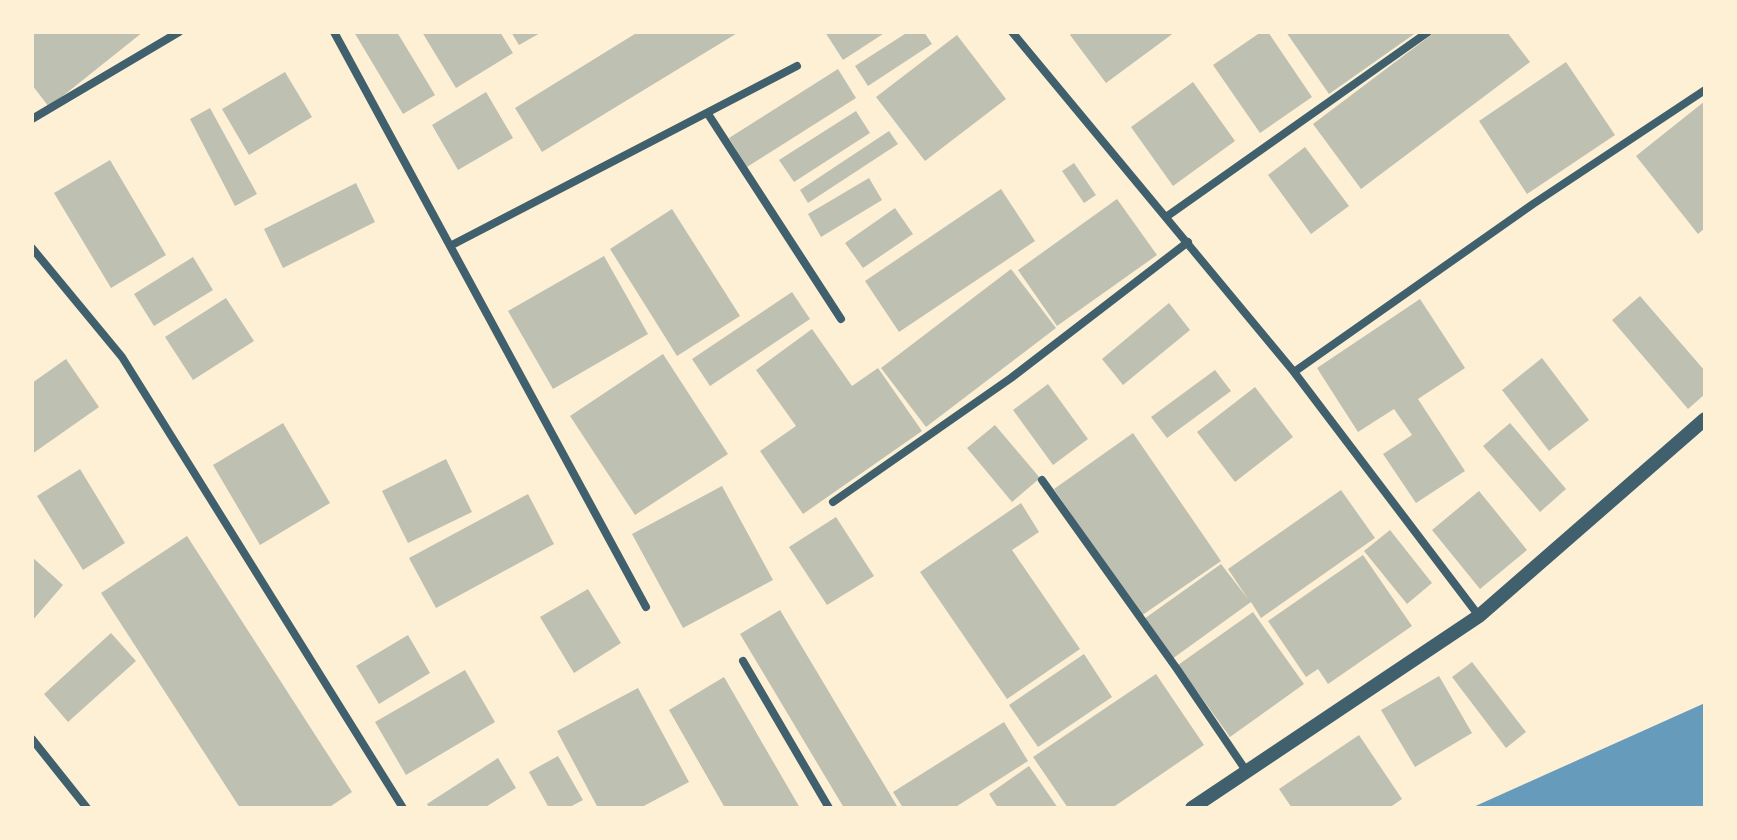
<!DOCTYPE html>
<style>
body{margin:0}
#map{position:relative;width:1737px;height:840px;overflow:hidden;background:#fdf0d5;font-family:Barlow,sans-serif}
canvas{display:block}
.frame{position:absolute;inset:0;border:34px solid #fdf0d5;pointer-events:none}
</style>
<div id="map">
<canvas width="1737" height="840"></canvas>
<div class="frame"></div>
</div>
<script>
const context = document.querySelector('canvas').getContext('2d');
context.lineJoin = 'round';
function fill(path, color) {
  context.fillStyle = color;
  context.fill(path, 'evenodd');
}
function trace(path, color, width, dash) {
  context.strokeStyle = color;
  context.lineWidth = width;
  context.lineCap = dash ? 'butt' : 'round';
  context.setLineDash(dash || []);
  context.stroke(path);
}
fill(new Path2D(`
 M 1705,703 L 1705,808 L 1471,808 Z`), '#669bbc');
fill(new Path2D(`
 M 32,32 L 143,32 L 49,107 L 32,85 Z
 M 354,32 L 397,32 L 435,95 L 403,114 Z
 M 422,32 L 500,32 L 513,53 L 456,88 Z
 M 511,32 L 542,32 L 519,45 Z
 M 638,32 L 739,32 L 542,152 L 515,108 Z
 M 825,32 L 886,32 L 843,60 Z
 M 908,32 L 924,32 L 932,44 L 868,86 L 855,66 Z
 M 1073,32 L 1175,32 L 1106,83 L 1070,35 Z
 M 1261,32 L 1268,32 L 1312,97 L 1260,133 L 1213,65 Z
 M 1286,32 L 1417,32 L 1329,94 Z
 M 1435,32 L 1507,32 L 1530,62 L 1361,189 L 1313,124 Z
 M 957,35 L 1006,99 L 925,161 L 876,97 Z
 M 1566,62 L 1615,135 L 1527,194 L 1479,121 Z
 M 838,69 L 856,98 L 747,167 L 729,138 Z
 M 285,72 L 312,117 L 249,155 L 222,109 Z
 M 1193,82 L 1235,141 L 1173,186 L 1131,127 Z
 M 486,92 L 513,138 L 458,170 L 432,125 Z
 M 1705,101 L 1705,228 L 1698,234 L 1636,156 Z
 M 210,108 L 257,194 L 235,206 L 190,119 Z
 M 856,111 L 870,133 L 794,182 L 779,160 Z
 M 889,131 L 898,144 L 808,203 L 800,190 Z
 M 1305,147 L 1349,206 L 1311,234 L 1268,175 Z
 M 110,160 L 166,255 L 111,288 L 54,193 Z
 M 1074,163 L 1096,195 L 1084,203 L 1062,171 Z
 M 869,178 L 882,200 L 821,237 L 808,214 Z
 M 356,183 L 375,222 L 283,268 L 264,229 Z
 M 1001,189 L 1035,241 L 899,332 L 865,281 Z
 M 1117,199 L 1157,255 L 1057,326 L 1018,270 Z
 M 895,208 L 913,234 L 863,268 L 845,243 Z
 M 672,209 L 740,316 L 677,356 L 610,249 Z
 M 604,256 L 648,334 L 553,389 L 508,311 Z
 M 193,257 L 213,290 L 154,326 L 134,294 Z
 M 1011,269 L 1056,328 L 926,427 L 881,368 Z
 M 792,292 L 810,319 L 710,386 L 692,359 Z
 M 1640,296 L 1705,371 L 1705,394 L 1688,409 L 1612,320 Z
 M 226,298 L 254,341 L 193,380 L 165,337 Z
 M 1420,299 L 1465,368 L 1418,399 L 1465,471 L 1416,503 L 1383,454 L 1412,435 L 1394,409 L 1358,432 L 1317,368 Z
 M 1169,303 L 1190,330 L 1123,385 L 1102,359 Z
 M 812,329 L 852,386 L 878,368 L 922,431 L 803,514 L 760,451 L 796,426 L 756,370 Z
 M 663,354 L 728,454 L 635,515 L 570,416 Z
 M 1542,358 L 1589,420 L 1549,451 L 1502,390 Z
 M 66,359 L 99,407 L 32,454 L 32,383 Z
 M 1215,370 L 1231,391 L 1167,438 L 1151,417 Z
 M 1048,384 L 1088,439 L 1053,465 L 1013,410 Z
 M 1255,387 L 1293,437 L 1235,482 L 1197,432 Z
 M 283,423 L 330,503 L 260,545 L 213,465 Z
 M 1510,423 L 1566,489 L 1540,512 L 1483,446 Z
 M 995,425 L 1040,478 L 1012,502 L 967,448 Z
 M 1133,433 L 1221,561 L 1141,616 L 1054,489 Z
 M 446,459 L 472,512 L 408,543 L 382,491 Z
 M 80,469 L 125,543 L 83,570 L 37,496 Z
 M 722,486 L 773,580 L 683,628 L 632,534 Z
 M 1341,490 L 1375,538 L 1261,618 L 1251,602 L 1172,659 L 1144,619 L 1221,564 L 1248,599 L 1228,569 Z
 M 1479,491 L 1527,550 L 1480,589 L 1432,530 Z
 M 528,494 L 554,544 L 436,608 L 409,558 Z
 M 1021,503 L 1039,532 L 1012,550 L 1080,649 L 1007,699 L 920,572 Z
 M 836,517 L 874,576 L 827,605 L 789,547 Z
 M 1390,530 L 1432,583 L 1407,604 L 1364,551 Z
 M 187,536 L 352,792 L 328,808 L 240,808 L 101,593 Z
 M 1363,555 L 1412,626 L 1328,684 L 1318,669 L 1306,677 L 1268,621 Z
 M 32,557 L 63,585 L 32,621 Z
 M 588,589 L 621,643 L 574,673 L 540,617 Z
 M 780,610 L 897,806 L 894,808 L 844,808 L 740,634 Z
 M 1253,612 L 1304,684 L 1230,737 L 1178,665 Z
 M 111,633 L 136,661 L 68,722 L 44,694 Z
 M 408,635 L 430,673 L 379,704 L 356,666 Z
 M 1084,654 L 1112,697 L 1038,747 L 1009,705 Z
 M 1472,662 L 1526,732 L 1506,748 L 1452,677 Z
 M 465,670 L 495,722 L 406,775 L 375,722 Z
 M 1156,674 L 1204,745 L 1112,808 L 1068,808 L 1033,757 Z
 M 1439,676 L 1472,733 L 1415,767 L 1381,710 Z
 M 724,677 L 800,808 L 725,808 L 669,710 Z
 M 638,688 L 689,782 L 640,808 L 598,808 L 557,731 Z
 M 1004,722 L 1028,761 L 954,808 L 903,808 L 893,792 Z
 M 1359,735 L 1402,799 L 1389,808 L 1292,808 L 1279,789 Z
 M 558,756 L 583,800 L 568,808 L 549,808 L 529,772 Z
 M 498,758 L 516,788 L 484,808 L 429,808 L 427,804 Z
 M 1029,766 L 1058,808 L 998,808 L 989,794 Z`), '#bec0b2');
trace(new Path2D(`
 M 334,32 L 646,607
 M 1012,32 L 1294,372 L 1479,616
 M 708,114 L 841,319
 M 32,119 L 179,32
 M 1166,217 L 1428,32
 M 450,246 L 797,66
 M 32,248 L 122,357 L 403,808
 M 1294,372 L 1533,204 L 1705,90
 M 1042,480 L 1177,669 L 1247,772
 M 833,502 L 1011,378 L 1188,242
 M 743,661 L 829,808
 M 32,739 L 87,808`), '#3f606c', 8);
trace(new Path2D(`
 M 1192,808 L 1479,616 L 1705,419`), '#3f606c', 14);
</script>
